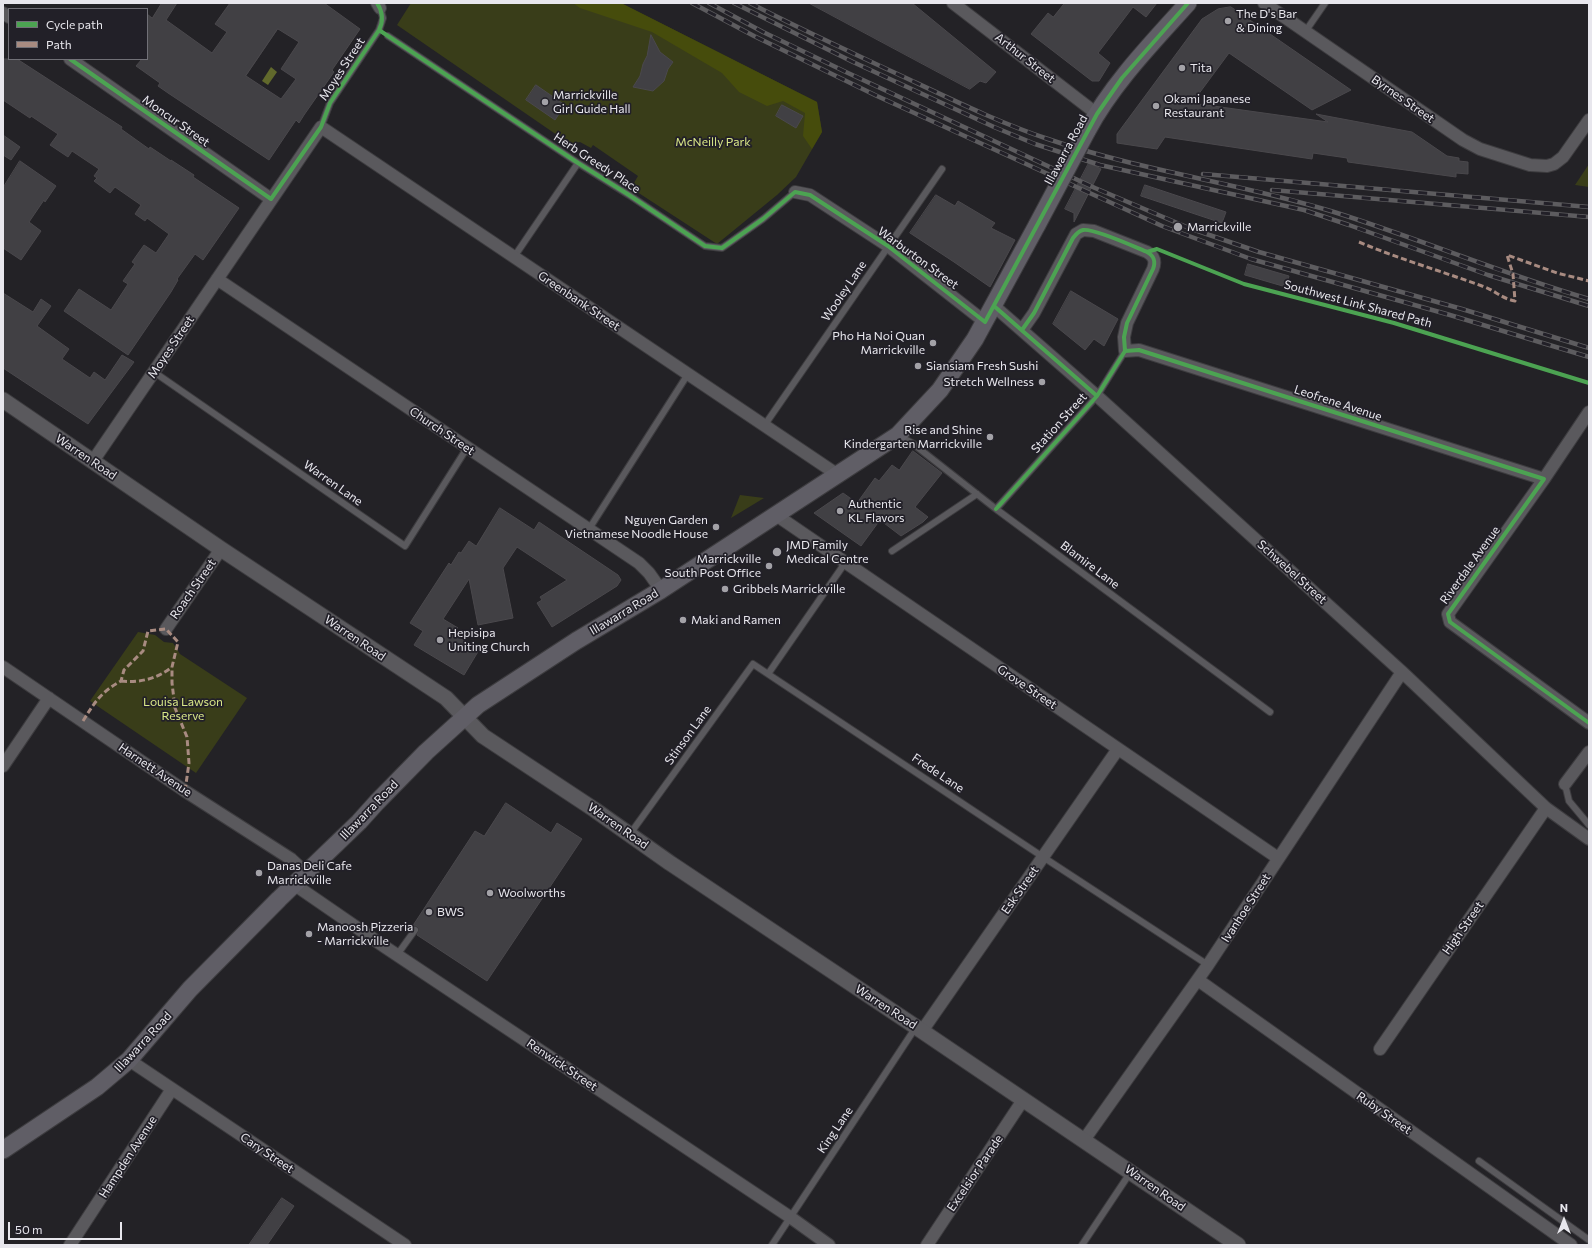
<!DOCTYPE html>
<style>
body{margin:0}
#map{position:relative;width:1592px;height:1248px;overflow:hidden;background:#232226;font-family:Commissioner,sans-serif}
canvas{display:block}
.frame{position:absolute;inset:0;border:4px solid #e8e7ed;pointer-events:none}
.legend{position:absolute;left:8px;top:8px;width:140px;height:52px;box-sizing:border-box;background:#222028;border:1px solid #717077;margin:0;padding:5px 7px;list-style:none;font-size:12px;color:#e8e7ed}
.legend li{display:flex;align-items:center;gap:8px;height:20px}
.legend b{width:20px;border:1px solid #717077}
.north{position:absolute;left:1544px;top:1200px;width:40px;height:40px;-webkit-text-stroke:3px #222028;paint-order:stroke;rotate:0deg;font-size:11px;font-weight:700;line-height:16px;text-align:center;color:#e8e7ed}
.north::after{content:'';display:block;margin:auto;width:14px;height:18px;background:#e8e7ed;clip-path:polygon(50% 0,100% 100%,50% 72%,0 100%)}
.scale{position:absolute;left:8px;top:1222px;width:114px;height:18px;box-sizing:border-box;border:2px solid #e8e7ed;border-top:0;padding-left:5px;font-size:12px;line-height:14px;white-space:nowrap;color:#e8e7ed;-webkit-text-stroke:3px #222028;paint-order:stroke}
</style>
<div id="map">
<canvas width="1592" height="1248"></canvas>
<div class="frame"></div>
<ul class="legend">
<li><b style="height:5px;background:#4ca352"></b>Cycle path</li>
<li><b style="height:5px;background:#a88b81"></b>Path</li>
</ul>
<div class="north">N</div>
<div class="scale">50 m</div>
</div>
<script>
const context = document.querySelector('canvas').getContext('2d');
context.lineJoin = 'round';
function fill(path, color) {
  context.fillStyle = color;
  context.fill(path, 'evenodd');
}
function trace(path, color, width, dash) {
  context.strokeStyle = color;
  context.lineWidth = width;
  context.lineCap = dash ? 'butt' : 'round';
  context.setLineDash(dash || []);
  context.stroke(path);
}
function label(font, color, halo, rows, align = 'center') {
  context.font = font + ' Commissioner,sans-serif';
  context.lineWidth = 3.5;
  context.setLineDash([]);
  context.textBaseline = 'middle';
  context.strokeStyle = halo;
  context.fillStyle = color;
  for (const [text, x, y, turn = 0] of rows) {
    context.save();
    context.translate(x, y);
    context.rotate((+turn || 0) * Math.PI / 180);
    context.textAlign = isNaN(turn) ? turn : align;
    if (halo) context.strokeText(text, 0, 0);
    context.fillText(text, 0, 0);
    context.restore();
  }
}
fill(new Path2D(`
 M 411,3 L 621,3 L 817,102 L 822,132 L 796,177 L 777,195 L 717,244 L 631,188 L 638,176 L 593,145 L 591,148 L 580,142 L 570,144 L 397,25 Z
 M 1589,164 L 1589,187 L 1575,185 Z
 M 740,495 L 764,498 L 731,518 Z
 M 138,632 L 155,635 L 164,642 L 173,643 L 180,654 L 247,698 L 196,773 L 90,701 Z`), '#393d19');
fill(new Path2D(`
 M 573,3 L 621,3 L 817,102 L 822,132 L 812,149 L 803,136 L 805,113 L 783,101 L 767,106 L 739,92 L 722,73 L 652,32 L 580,8 Z`), '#464c0c');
fill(new Path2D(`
 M 271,67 L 277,72 L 268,85 L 262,81 Z`), '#61692c');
const building = new Path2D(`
 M 162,3 L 177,3 L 166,20 L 212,53 L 227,32 L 215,24 L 230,3 L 324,3 L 360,29 L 332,70 L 334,72 L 304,115 L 299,123 L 296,120 L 269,160 L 168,93 L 158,86 L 160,83 L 136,66 L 142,59 L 147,59 L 147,14 L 152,18 ZM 278,29 L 299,42 L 281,69 L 296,79 L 281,99 L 246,76 Z
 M 809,3 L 912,3 L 996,72 L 986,83 L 980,81 L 970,89 Z
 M 1065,3 L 1157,3 L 1146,17 L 1133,7 L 1098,53 L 1110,63 L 1099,81 L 1092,81 L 1031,34 L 1048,13 L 1053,17 Z
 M 1231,7 L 1351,90 L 1312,110 L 1229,53 L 1192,103 L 1328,122 L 1316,114 L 1412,132 L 1447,156 L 1459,158 L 1459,161 L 1468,162 L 1468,174 L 1456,173 L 1456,177 L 1348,162 L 1347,158 L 1313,153 L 1312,159 L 1165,137 L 1157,149 L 1117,143 L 1117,134 L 1202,19 L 1218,9 Z
 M 651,35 L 660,52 L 673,62 L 668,69 L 664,81 L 653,91 L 633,87 L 640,76 L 643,64 L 647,56 Z
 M 3,59 L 17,59 L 122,127 L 121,129 L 149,149 L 150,147 L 171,161 L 171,160 L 194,175 L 193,177 L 239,208 L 203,260 L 195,254 L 177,279 L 178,280 L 171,292 L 128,355 L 64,311 L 79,289 L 111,310 L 128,284 L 123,281 L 135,264 L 132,262 L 144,245 L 156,253 L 169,234 L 147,218 L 145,221 L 135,214 L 141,205 L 115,187 L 110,193 L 94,181 L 97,178 L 94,176 L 99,169 L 72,151 L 68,157 L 50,145 L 58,134 L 31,116 L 30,118 L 3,100 Z
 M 536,85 L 565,105 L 555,120 L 526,100 Z
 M 782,105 L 803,116 L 796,128 L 776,116 Z
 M 3,135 L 20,147 L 11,160 L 3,155 Z
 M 20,161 L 56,186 L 45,202 L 44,200 L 29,222 L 41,231 L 21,260 L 3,248 L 3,188 Z
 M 1089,163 L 1101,169 L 1074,222 L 1074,213 L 1065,209 Z
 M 1145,185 L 1226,212 L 1222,223 L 1141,196 Z
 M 936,195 L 955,206 L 958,201 L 995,223 L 991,228 L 1015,240 L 990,287 L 954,262 L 910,233 Z
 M 1248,264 L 1289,276 L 1286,287 L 1245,275 Z
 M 1071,291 L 1118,319 L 1104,346 L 1094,339 L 1085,350 L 1053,324 Z
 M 3,293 L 33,312 L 41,299 L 51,306 L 37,326 L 69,349 L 62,359 L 90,378 L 94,372 L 105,380 L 122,355 L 134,362 L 88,424 L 3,368 Z
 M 913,451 L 942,473 L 915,507 L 928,517 L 923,522 L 901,536 L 880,520 L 861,546 L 814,513 L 843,493 L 857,503 L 875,478 L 879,481 L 892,465 L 899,470 Z
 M 500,508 L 534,530 L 539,522 L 618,575 L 621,580 L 617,586 L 552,627 L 537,603 L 542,600 L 540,597 L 567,580 L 517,547 L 503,568 L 513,618 L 478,625 L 469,579 L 443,619 L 458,628 L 447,630 L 479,650 L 464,675 L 414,645 L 423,631 L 410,623 L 449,563 L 451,565 L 459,552 L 461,553 L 469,541 L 476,546 Z
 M 506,803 L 551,833 L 557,823 L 582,839 L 487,981 L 417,935 L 419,930 L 417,926 L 412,927 L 475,831 L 484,836 Z
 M 282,1198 L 294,1206 L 267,1245 L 249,1245 Z`);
fill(building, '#414044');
trace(building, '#4a484c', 1);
const service = new Path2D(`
 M 1305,32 L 1325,3
 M 388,36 L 578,163 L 629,195 L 705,246 L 722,248 L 763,219 L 795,192
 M 321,127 L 330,103 L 379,30 L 383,18 L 380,8
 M 514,257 L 578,163
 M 154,372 L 405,546 L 467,448
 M 764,426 L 942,169
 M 899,436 L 912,443 L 996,509 L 1270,712
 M 996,509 L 1097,396 L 1125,351
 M 589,529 L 688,374
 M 892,551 L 977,494
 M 845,563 L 768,674 L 1043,857 L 1208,965
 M 1565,784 L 1569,801 L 1589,825
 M 630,834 L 753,664 L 768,674
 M 397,955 L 415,930
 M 1479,1161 L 1589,1240
 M 772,1245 L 916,1027
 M 1082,1245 L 1130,1173`);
const minor = new Path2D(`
 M 377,3 L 380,8
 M 953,3 L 1097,114
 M 1264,3 L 1463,140 L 1480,149 L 1530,165 L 1547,166 L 1554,164 L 1563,157 L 1589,120
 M 3,13 L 9,17
 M 70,59 L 271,199
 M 795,192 L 810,195 L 888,246 L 985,322
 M 217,279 L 639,563 L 649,573 L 661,590
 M 994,306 L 1097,396 L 1402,672 L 1546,808 L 1589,839
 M 1022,330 L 1034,313 L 1076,234 L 1083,230 L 1094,231 L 1147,252 C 1154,256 1156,261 1153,269 L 1127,323 L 1124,337 L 1125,351 L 1139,350 L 1544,479
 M 1589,412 L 1544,479 L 1448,614 L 1450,622 L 1589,723
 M 93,461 L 321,127 L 838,475
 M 776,515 L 1278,858
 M 166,629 L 221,549
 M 3,667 L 185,791 L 291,859 L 306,873
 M 3,766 L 49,698
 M 1565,784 L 1589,752
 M 295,885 L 385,947 L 790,1217 L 829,1245
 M 1198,980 L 1571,1245
 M 922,1031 L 1118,749
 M 1380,1049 L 1546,808
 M 129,1060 L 405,1245
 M 1084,1140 L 1208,965 L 1402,672
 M 70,1245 L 172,1089
 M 927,1245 L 1023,1100`);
const tertiary = new Path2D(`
 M 3,400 L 221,549 L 446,698 L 483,736 L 595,810 L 670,863 L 916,1027 L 1238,1245`);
const secondary = new Path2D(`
 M 1087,131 C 1112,84 1152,43 1188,3
 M 3,1150 L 97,1087 L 129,1060 L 190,989 L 279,899 L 359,822 L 377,802 L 426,752 L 478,705 L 576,641 L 661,590 L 898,435 L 940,390 L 975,339 L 1037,225`);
trace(service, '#3d3c3f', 8);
trace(minor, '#3d3c3f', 14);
trace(tertiary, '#3d3c3f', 17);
trace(secondary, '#3d3c3f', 19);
trace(service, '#5a595d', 6);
trace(minor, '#5a595d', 12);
trace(tertiary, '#5a595d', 15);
trace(secondary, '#605e66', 17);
const rail = new Path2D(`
 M 692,3 L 754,36 L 877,96 L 1162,226 L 1251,259 L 1450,315 L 1589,357
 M 709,3 L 763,32 L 848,73 L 1095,188 L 1189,228 L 1259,252 L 1462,309 L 1589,348
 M 734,3 L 853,62 L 994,127 L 1035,144 L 1100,165 L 1304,210 L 1349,225 L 1488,275 L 1589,306
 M 750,3 C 796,27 844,49 891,71 C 943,95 994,121 1048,139 C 1141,171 1240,183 1334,212 C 1420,239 1503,274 1589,299
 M 1203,174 L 1589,207
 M 1272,190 L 1589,217`);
trace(rail, '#5d5c5f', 4.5);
trace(rail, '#222028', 3, [9]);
const secondaryBridge = new Path2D(`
 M 1037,225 L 1087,131`);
trace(secondaryBridge, '#3d3c3f', 19, []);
trace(secondaryBridge, '#605e66', 17);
trace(new Path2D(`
 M 1359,242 C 1399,259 1441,271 1482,286 C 1495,290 1500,298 1515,301 L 1513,274 L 1507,255 L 1557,273 L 1589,281
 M 121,681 C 139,683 157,679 172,667
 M 83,721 C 94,703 101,692 121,681 L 124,670 L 143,651 L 148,631 L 166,629 L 178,642 L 172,667 L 172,683 L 175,708 L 187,737 L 189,763 L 185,791`), '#a88b81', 3, [6, 3]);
trace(new Path2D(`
 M 379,30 L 578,163 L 629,195 L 705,246 L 722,248 L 763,219 L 795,192 L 810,195 L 888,246 L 985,322 L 1097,114 L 1122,78 L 1188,3
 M 70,59 L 271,199 L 321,127 L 330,103 L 379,30 C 384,20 383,12 377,3
 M 1147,252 L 1157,249 L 1244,284 L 1394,323 L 1589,383
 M 994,306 L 1097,396
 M 1125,351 L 1139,350 L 1544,479 L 1448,614 L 1450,622 L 1589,723
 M 996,509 L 1097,396 L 1125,351 L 1124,337 L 1127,323 L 1153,269 C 1156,261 1154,256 1147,252 C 1135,247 1094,228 1083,230 C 1079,231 1076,234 1073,238 L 1034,313 L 1022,330`), '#4ca352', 4);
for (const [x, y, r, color] of [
 [1228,21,4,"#a3a2a7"],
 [1182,68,4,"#a3a2a7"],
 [545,102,4,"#a3a2a7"],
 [1156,106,4,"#a3a2a7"],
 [1178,227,5,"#a3a2a7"],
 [933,343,4,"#a3a2a7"],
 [918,366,4,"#a3a2a7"],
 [1042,382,4,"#a3a2a7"],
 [990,437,4,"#a3a2a7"],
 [840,511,4,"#a3a2a7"],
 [716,527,4,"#a3a2a7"],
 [777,552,5,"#a3a2a7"],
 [769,566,4,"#a3a2a7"],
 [725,589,4,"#a3a2a7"],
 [683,620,4,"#a3a2a7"],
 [440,640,4,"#a3a2a7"],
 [259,873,4,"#a3a2a7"],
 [490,893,4,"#a3a2a7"],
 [429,912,4,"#a3a2a7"],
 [309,934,4,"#a3a2a7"]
]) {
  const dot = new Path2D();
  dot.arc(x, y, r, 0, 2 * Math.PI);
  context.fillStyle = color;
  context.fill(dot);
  trace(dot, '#222028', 1.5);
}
label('12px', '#e8e7ed', '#222028', [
 ["The D's Bar",1236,14],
 ["& Dining",1236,28],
 ["Tita",1190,68],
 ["Marrickville",553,95],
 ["Girl Guide Hall",553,109],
 ["Okami Japanese",1164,99],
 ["Restaurant",1164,113],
 ["Marrickville",1187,227],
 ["Pho Ha Noi Quan",925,336,"right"],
 ["Marrickville",925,350,"right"],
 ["Siansiam Fresh Sushi",926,366],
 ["Stretch Wellness",1034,382,"right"],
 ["Rise and Shine",982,430,"right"],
 ["Kindergarten Marrickville",982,444,"right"],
 ["Authentic",848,504],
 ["KL Flavors",848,518],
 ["Nguyen Garden",708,520,"right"],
 ["Vietnamese Noodle House",708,534,"right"],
 ["JMD Family",786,545],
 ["Medical Centre",786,559],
 ["Marrickville",761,559,"right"],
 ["South Post Office",761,573,"right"],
 ["Gribbels Marrickville",733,589],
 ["Maki and Ramen",691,620],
 ["Hepisipa",448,633],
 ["Uniting Church",448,647],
 ["Danas Deli Cafe",267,866],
 ["Marrickville",267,880],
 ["Woolworths",498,893],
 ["BWS",437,912],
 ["Manoosh Pizzeria",317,927],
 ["- Marrickville",317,941]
], 'left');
label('12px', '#e8e7ed', '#222028', [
 ["Arthur Street",1025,58,38],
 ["Moyes Street",342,69,-57],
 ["Byrnes Street",1403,99,35],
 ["Moncur Street",176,121,35],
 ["Illawarra Road",1066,150,-62],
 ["Herb Greedy Place",597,163,33],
 ["Warburton Street",918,258,36],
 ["Wooley Lane",844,291,-56],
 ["Greenbank Street",579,301,34],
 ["Southwest Link Shared Path",1358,304,15],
 ["Moyes Street",171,347,-56],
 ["Leofrene Avenue",1338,403,18],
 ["Station Street",1059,423,-48],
 ["Church Street",442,431,34],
 ["Warren Road",86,457,34],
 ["Warren Lane",333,483,35],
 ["Blamire Lane",1090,565,37],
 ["Riverdale Avenue",1470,565,-54],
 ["Schwebel Street",1292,572,42],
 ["Roach Street",193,589,-55],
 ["Illawarra Road",624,612,-31],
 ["Warren Road",355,638,34],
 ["Grove Street",1027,687,34],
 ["Stinson Lane",688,735,-54],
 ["Harnett Avenue",155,770,34],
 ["Frede Lane",938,773,34],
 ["Illawarra Road",369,810,-46],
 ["Warren Road",618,826,35],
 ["Esk Street",1020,890,-55],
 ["Ivanhoe Street",1246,908,-57],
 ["High Street",1463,928,-55],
 ["Warren Road",886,1007,33],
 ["Illawarra Road",143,1042,-47],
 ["Renwick Street",562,1065,34],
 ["Ruby Street",1384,1113,35],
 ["King Lane",835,1130,-56],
 ["Cary Street",267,1153,34],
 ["Hampden Avenue",128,1157,-57],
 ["Excelsior Parade",975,1173,-56],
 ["Warren Road",1155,1188,35]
]);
label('12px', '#d9e787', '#222028', [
 ["McNeilly Park",713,142],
 ["Louisa Lawson",183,702],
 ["Reserve",183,716]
]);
</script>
